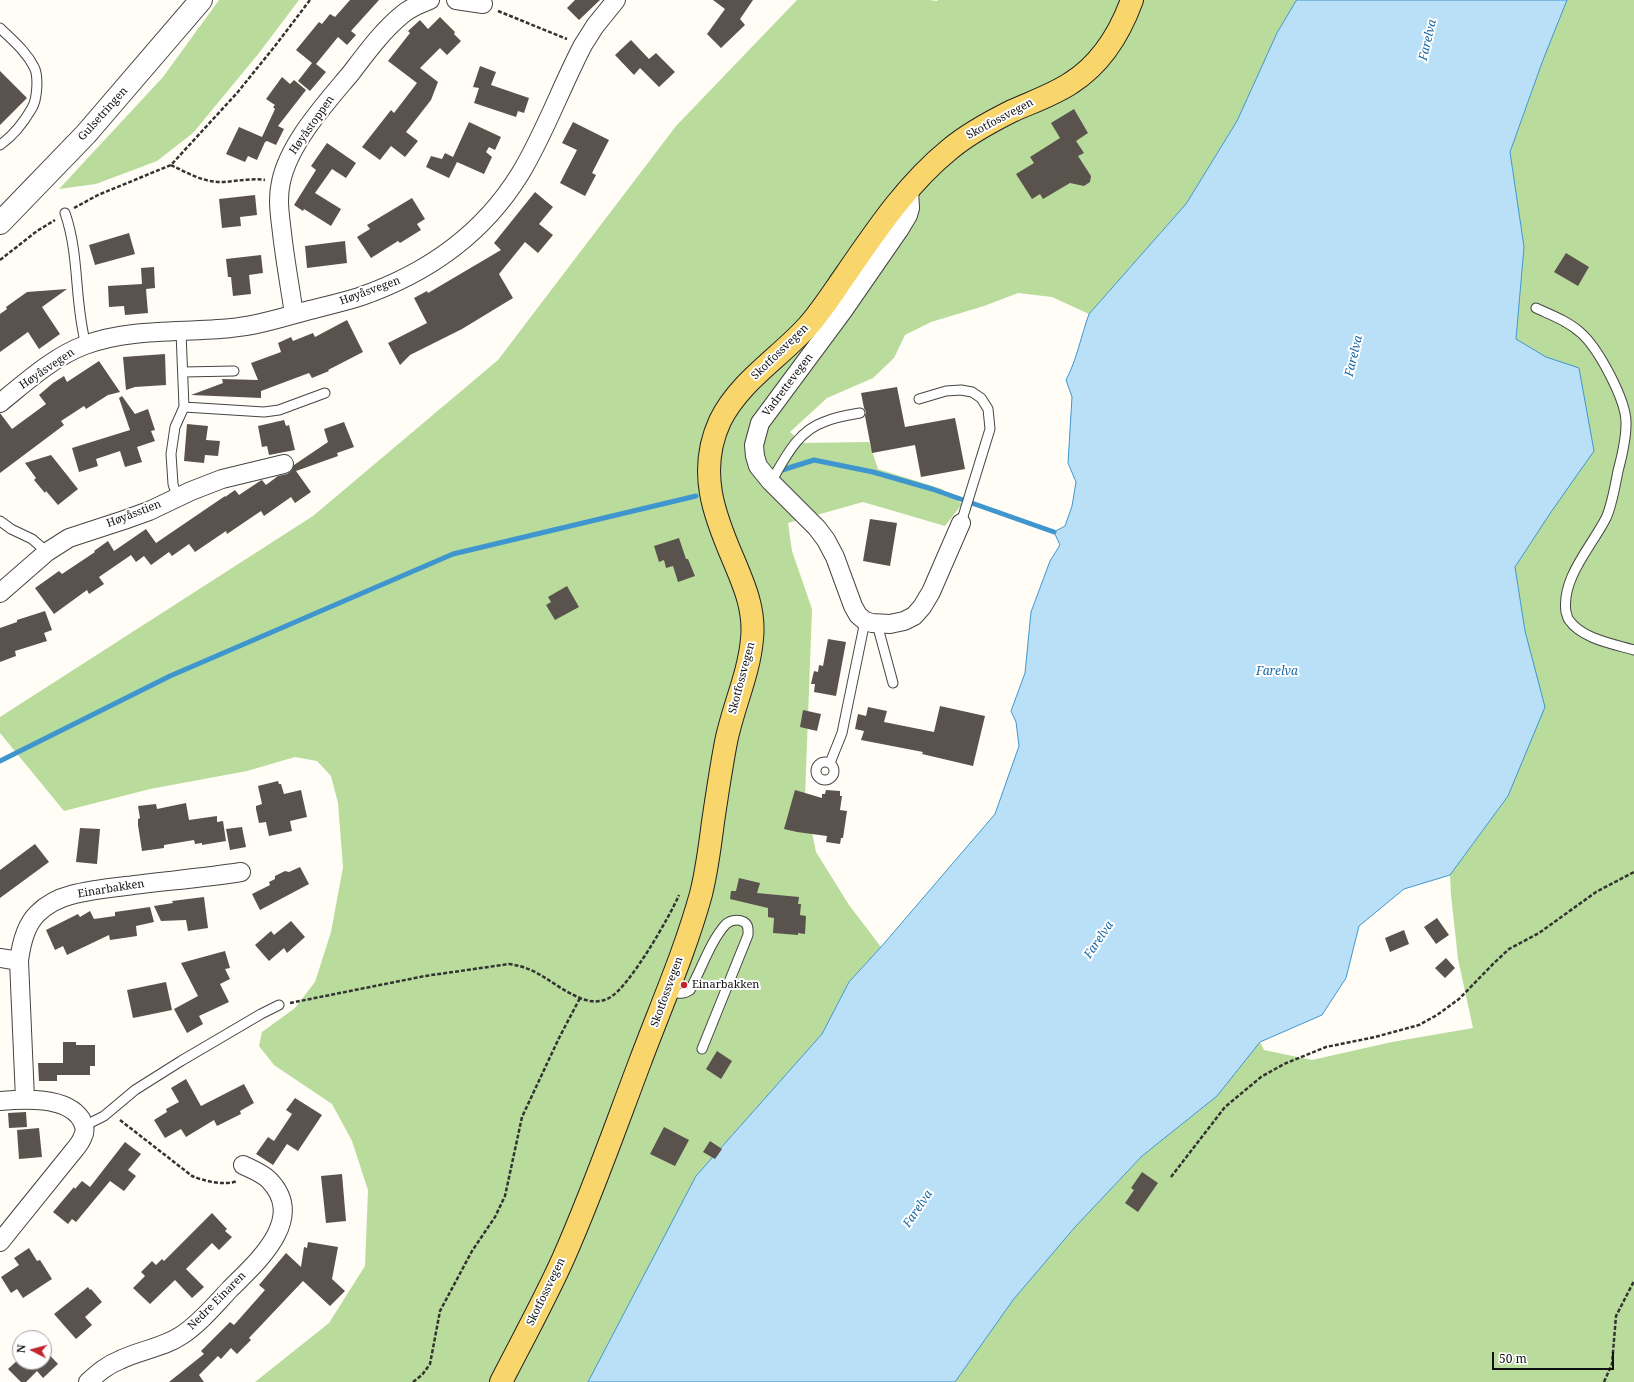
<!DOCTYPE html>
<meta charset="utf-8">
<style>
body{margin:0}
#map{position:relative;width:1634px;height:1382px;overflow:hidden;background:#fffdf5;font-family:"Noto Serif",serif}
canvas{display:block}
.north{position:absolute;left:12px;top:1330px;width:40px;height:40px;box-sizing:border-box;background:#fff;border:1px solid #a0a0a0;border-radius:50%;rotate:276deg;font-size:11px;font-weight:700;line-height:16px;text-align:center;color:#111}
.north::after{content:'';display:block;margin:auto;width:14px;height:18px;background:#c4262e;clip-path:polygon(50% 0,100% 100%,50% 72%,0 100%)}
.scale{position:absolute;left:1492px;top:1352px;width:122px;height:18px;box-sizing:border-box;border:2px solid #111;border-top:0;padding-left:5px;font-size:12px;line-height:14px;white-space:nowrap;color:#111;-webkit-text-stroke:3px #fff;paint-order:stroke}
</style>
<div id="map">
<canvas width="1634" height="1382"></canvas>
<div class="north">N</div>
<div class="scale">50 m</div>
</div>
<script>
const context = document.querySelector('canvas').getContext('2d');
context.lineJoin = 'round';
function fill(path, color) {
  context.fillStyle = color;
  context.fill(path, 'evenodd');
}
function trace(path, color, width, dash) {
  context.strokeStyle = color;
  context.lineWidth = width;
  context.lineCap = dash ? 'butt' : 'round';
  context.setLineDash(dash || []);
  context.stroke(path);
}
function label(font, color, halo, rows, align = 'center') {
  context.font = font + ' "Noto Serif",serif';
  context.lineWidth = 4;
  context.setLineDash([]);
  context.textBaseline = 'middle';
  context.strokeStyle = halo;
  context.fillStyle = color;
  for (const [text, x, y, turn = 0] of rows) {
    context.save();
    context.translate(x, y);
    context.rotate((+turn || 0) * Math.PI / 180);
    context.textAlign = isNaN(turn) ? turn : align;
    if (halo) context.strokeText(text, 0, 0);
    context.fillText(text, 0, 0);
    context.restore();
  }
}
fill(new Path2D(`
 M 219,0 L 299,0 L 259,53 L 193,133 L 157,161 L 96,184 L 59,189 L 163,77 Z
 M 797,0 L 930,0 L 937,1 L 938,0 L 1297,0 L 1277,33 L 1237,121 L 1186,204 L 1089,314 L 1052,297 L 1018,293 L 984,306 L 931,322 L 905,335 L 894,358 L 873,378 L 827,398 L 790,432 L 802,443 L 869,442 L 878,469 L 942,489 L 962,504 L 945,526 L 863,502 L 788,523 L 792,551 L 812,609 L 805,797 L 816,852 L 849,905 L 881,947 L 849,982 L 822,1034 L 696,1176 L 588,1382 L 255,1382 L 329,1323 L 365,1266 L 368,1190 L 352,1141 L 332,1104 L 274,1065 L 259,1046 L 262,1032 L 295,1008 L 315,982 L 331,932 L 343,867 L 338,803 L 331,776 L 317,761 L 295,757 L 247,771 L 150,789 L 64,811 L 0,733 L 0,717 L 313,516 L 498,360 L 676,126 Z
 M 1567,0 L 1634,0 L 1634,1382 L 955,1382 L 1013,1300 L 1075,1227 L 1142,1156 L 1217,1096 L 1260,1042 L 1264,1050 L 1312,1060 L 1392,1042 L 1473,1028 L 1458,959 L 1451,895 L 1450,875 L 1508,796 L 1525,631 L 1515,567 L 1550,512 L 1579,368 L 1546,357 L 1516,339 L 1524,247 L 1510,152 L 1543,60 Z`), '#b9dc9c');
const water = new Path2D(`
 M 1297,0 L 1567,0 L 1543,60 L 1510,152 L 1524,247 L 1516,339 L 1546,357 L 1579,368 L 1594,451 L 1551,512 L 1515,567 L 1525,631 L 1545,707 L 1508,796 L 1450,875 L 1404,889 L 1359,926 L 1346,978 L 1322,1015 L 1260,1042 L 1217,1096 L 1142,1156 L 1075,1227 L 1013,1300 L 955,1382 L 588,1382 L 696,1176 L 822,1034 L 849,982 L 881,947 L 995,814 L 1019,746 L 1016,722 L 1011,711 L 1025,673 L 1031,612 L 1050,561 L 1060,545 L 1054,532 L 1065,526 L 1072,506 L 1076,482 L 1068,463 L 1072,397 L 1066,380 C 1077,359 1081,336 1089,314 L 1186,204 L 1237,121 L 1277,33 Z`);
fill(water, '#b9e0f7');
trace(water, '#3f96cf', 1);
trace(new Path2D(`
 M 779,471 L 814,460 L 873,472 L 932,489 L 1054,532
 M 0,761 L 170,676 L 453,554 L 696,496`), '#3f96cf', 5);
fill(new Path2D(`
 M 350,0 L 379,0 L 351,31 L 356,35 L 347,45 L 338,37 L 316,64 L 326,72 L 310,91 L 298,81 L 312,63 L 296,50 L 319,22 L 322,24 L 330,14 L 335,17 Z
 M 575,0 L 600,0 L 579,20 L 567,8 Z
 M 713,0 L 753,0 L 740,19 L 745,25 L 721,48 L 707,34 L 725,9 Z
 M 440,17 L 455,32 L 454,34 L 461,41 L 447,55 L 440,48 L 420,68 L 438,82 L 431,100 L 406,132 L 418,141 L 405,157 L 391,146 L 380,160 L 362,147 L 391,110 L 394,113 L 417,83 L 388,61 L 410,33 L 408,31 L 420,20 L 428,29 Z
 M 631,40 L 649,59 L 656,53 L 675,72 L 659,87 L 640,68 L 634,75 L 615,55 Z
 M 480,66 L 496,72 L 491,85 L 529,98 L 524,113 L 518,111 L 516,117 L 474,103 L 479,88 L 473,87 Z
 M 0,71 L 27,98 L 0,125 Z
 M 282,77 L 290,84 L 294,80 L 306,90 L 278,126 L 284,129 L 276,145 L 267,141 L 265,142 L 257,160 L 248,156 L 245,162 L 226,154 L 239,127 L 262,137 L 275,109 L 273,107 L 275,105 L 266,99 Z
 M 1074,109 L 1088,133 L 1076,141 L 1084,153 L 1078,156 L 1091,176 L 1090,182 L 1084,186 L 1070,183 L 1043,199 L 1040,194 L 1032,199 L 1016,174 L 1034,163 L 1030,157 L 1060,138 L 1051,123 Z
 M 469,122 L 501,137 L 495,150 L 489,147 L 486,152 L 492,157 L 484,174 L 457,162 L 449,178 L 426,167 L 431,156 L 442,159 L 445,153 L 453,157 Z
 M 573,122 L 609,140 L 592,173 L 596,175 L 585,196 L 560,183 L 577,150 L 562,143 Z
 M 327,143 L 356,163 L 346,178 L 332,169 L 315,193 L 341,209 L 331,226 L 304,209 L 303,211 L 294,205 L 316,170 L 311,166 Z
 M 535,192 L 553,207 L 539,224 L 553,235 L 538,253 L 525,242 L 499,274 L 513,298 L 462,329 L 410,355 L 400,365 L 388,343 L 427,323 L 414,298 L 427,291 L 428,293 L 501,250 L 494,243 Z
 M 255,195 L 257,215 L 240,217 L 241,226 L 222,228 L 219,199 Z
 M 412,198 L 425,219 L 417,224 L 421,230 L 400,243 L 398,241 L 371,258 L 357,237 L 370,229 L 367,225 Z
 M 129,233 L 135,254 L 95,265 L 89,245 Z
 M 345,241 L 347,263 L 307,268 L 305,246 Z
 M 1566,253 L 1589,267 L 1578,286 L 1554,272 Z
 M 261,255 L 263,273 L 249,275 L 251,294 L 233,296 L 231,277 L 228,277 L 226,259 Z
 M 154,267 L 155,288 L 146,289 L 148,313 L 125,315 L 124,306 L 109,307 L 108,286 L 142,284 L 141,268 Z
 M 67,289 L 42,307 L 60,334 L 39,349 L 28,332 L 0,352 L 0,314 L 7,309 L 6,307 L 27,292 Z
 M 347,320 L 363,352 L 328,370 L 329,371 L 312,378 L 309,373 L 261,391 L 261,398 L 191,395 L 223,383 L 222,379 L 258,380 L 251,363 L 281,352 L 278,343 L 291,337 L 293,341 L 313,333 L 315,337 Z
 M 165,354 L 166,385 L 135,387 L 126,390 L 123,357 Z
 M 99,361 L 120,392 L 108,395 L 86,409 L 84,406 L 61,421 L 64,425 L 0,473 L 0,413 L 12,429 L 46,404 L 39,395 L 53,383 L 64,376 L 67,382 Z
 M 897,387 L 905,427 L 955,418 L 965,469 L 921,477 L 915,445 L 872,453 L 865,416 L 866,412 L 864,408 L 861,393 Z
 M 122,396 L 135,414 L 148,409 L 155,430 L 151,431 L 155,441 L 137,447 L 142,462 L 125,467 L 120,451 L 96,459 L 98,466 L 79,472 L 72,448 L 130,430 L 119,398 Z
 M 284,420 L 286,426 L 289,425 L 295,450 L 269,455 L 267,446 L 262,447 L 258,426 Z
 M 344,422 L 354,447 L 337,453 L 338,456 L 296,471 L 311,492 L 295,503 L 291,497 L 264,516 L 261,511 L 227,534 L 226,531 L 195,552 L 189,544 L 172,556 L 169,552 L 151,565 L 144,556 L 136,562 L 131,555 L 99,577 L 104,584 L 89,594 L 87,590 L 54,614 L 35,588 L 59,571 L 62,574 L 95,552 L 94,551 L 108,541 L 114,551 L 146,529 L 156,543 L 225,496 L 225,497 L 235,490 L 239,495 L 260,481 L 262,480 L 266,485 L 278,476 L 287,474 L 291,471 L 294,465 L 328,442 L 324,429 Z
 M 187,424 L 208,426 L 206,440 L 220,441 L 218,456 L 205,455 L 204,463 L 184,461 Z
 M 51,455 L 78,489 L 58,505 L 46,491 L 45,493 L 34,480 L 36,478 L 25,463 Z
 M 870,519 L 897,523 L 890,566 L 863,561 Z
 M 679,538 L 686,559 L 688,559 L 695,576 L 678,582 L 673,566 L 666,568 L 664,560 L 659,562 L 654,546 Z
 M 567,586 L 579,607 L 555,620 L 546,605 L 551,602 L 548,597 Z
 M 45,611 L 52,630 L 44,633 L 47,641 L 15,651 L 16,656 L 0,662 L 0,628 L 17,622 L 17,620 Z
 M 828,639 L 846,642 L 836,696 L 814,692 L 815,684 L 811,684 L 814,671 L 818,672 L 819,665 L 823,666 Z
 M 940,706 L 985,716 L 973,766 L 922,754 L 923,752 L 861,740 L 864,731 L 855,729 L 858,714 L 866,716 L 868,707 L 887,711 L 884,722 L 934,732 Z
 M 803,710 L 821,714 L 817,731 L 800,727 Z
 M 278,781 L 279,784 L 281,784 L 284,794 L 301,790 L 307,817 L 290,821 L 292,831 L 269,836 L 266,822 L 259,823 L 256,809 L 256,806 L 262,804 L 258,786 Z
 M 795,790 L 822,798 L 822,794 L 825,794 L 826,790 L 840,791 L 840,796 L 842,796 L 840,810 L 847,811 L 843,838 L 841,838 L 840,844 L 826,842 L 827,836 L 797,832 L 784,829 Z
 M 186,803 L 189,820 L 217,816 L 217,822 L 223,821 L 226,841 L 202,845 L 202,843 L 195,844 L 194,840 L 164,845 L 164,848 L 142,851 L 138,825 L 138,819 L 140,818 L 138,806 L 156,804 L 157,809 Z
 M 242,827 L 246,847 L 230,850 L 226,829 Z
 M 80,828 L 100,829 L 97,864 L 76,862 Z
 M 35,844 L 49,862 L 0,898 L 0,870 Z
 M 300,867 L 309,884 L 260,910 L 252,894 L 270,885 L 269,882 L 275,879 L 275,876 L 285,871 L 289,872 Z
 M 739,878 L 760,883 L 757,893 L 799,897 L 798,904 L 801,904 L 800,915 L 806,916 L 805,934 L 798,933 L 798,935 L 773,933 L 774,918 L 768,917 L 768,908 L 730,899 L 731,891 L 736,891 Z
 M 204,897 L 208,928 L 188,931 L 186,920 L 161,921 L 154,906 L 173,903 L 172,901 Z
 M 150,907 L 154,922 L 136,926 L 137,936 L 110,940 L 109,935 L 67,955 L 63,946 L 55,950 L 46,930 L 78,914 L 80,917 L 90,911 L 94,919 L 115,916 L 115,912 Z
 M 1437,918 L 1449,935 L 1436,944 L 1424,927 Z
 M 291,921 L 305,937 L 287,953 L 284,948 L 269,961 L 255,945 L 271,931 L 274,935 Z
 M 1404,930 L 1409,944 L 1390,952 L 1385,938 Z
 M 225,951 L 230,968 L 225,969 L 230,979 L 220,984 L 229,1002 L 199,1016 L 203,1024 L 187,1033 L 174,1009 L 198,996 L 181,963 Z
 M 1446,958 L 1455,968 L 1445,978 L 1435,968 Z
 M 166,982 L 172,1010 L 133,1018 L 127,990 Z
 M 63,1042 L 76,1042 L 76,1045 L 95,1045 L 95,1066 L 90,1066 L 90,1075 L 57,1075 L 57,1081 L 39,1081 L 38,1063 L 63,1063 Z
 M 717,1051 L 732,1061 L 721,1079 L 706,1069 Z
 M 186,1079 L 201,1106 L 244,1084 L 254,1103 L 240,1111 L 241,1114 L 217,1126 L 214,1120 L 186,1137 L 181,1129 L 165,1138 L 154,1120 L 167,1112 L 166,1109 L 179,1102 L 171,1088 Z
 M 295,1098 L 322,1115 L 298,1151 L 287,1144 L 273,1165 L 256,1154 L 268,1137 L 274,1141 L 292,1114 L 286,1110 Z
 M 26,1112 L 27,1127 L 9,1128 L 8,1113 Z
 M 664,1127 L 689,1140 L 675,1166 L 650,1154 Z
 M 39,1128 L 42,1157 L 19,1159 L 17,1130 Z
 M 710,1141 L 722,1149 L 715,1159 L 703,1152 Z
 M 125,1142 L 141,1154 L 128,1170 L 136,1176 L 124,1191 L 110,1181 L 76,1222 L 72,1219 L 68,1224 L 53,1212 L 74,1187 L 75,1189 L 82,1181 L 90,1187 Z
 M 1142,1172 L 1158,1183 L 1138,1212 L 1125,1203 L 1134,1190 L 1131,1188 Z
 M 342,1174 L 346,1221 L 326,1223 L 321,1176 Z
 M 212,1213 L 227,1229 L 225,1231 L 232,1237 L 219,1250 L 212,1243 L 186,1269 L 204,1287 L 192,1298 L 175,1280 L 150,1304 L 133,1288 L 145,1276 L 141,1272 L 152,1261 L 156,1265 L 162,1259 L 164,1261 Z
 M 308,1242 L 338,1247 L 332,1279 L 345,1291 L 330,1306 L 303,1281 L 249,1338 L 251,1340 L 237,1354 L 231,1348 L 221,1359 L 218,1356 L 199,1375 L 204,1382 L 169,1382 L 204,1354 L 201,1351 L 230,1322 L 234,1325 L 265,1290 L 259,1285 L 286,1253 L 301,1267 L 304,1247 L 307,1248 Z
 M 29,1248 L 37,1261 L 40,1260 L 52,1279 L 23,1298 L 17,1289 L 11,1293 L 1,1277 L 19,1265 L 14,1258 Z
 M 88,1287 L 90,1290 L 91,1289 L 102,1302 L 85,1317 L 92,1325 L 76,1339 L 54,1314 Z
 M 44,1349 L 58,1364 L 43,1378 L 37,1371 L 26,1382 L 21,1382 L 8,1369 L 20,1358 L 20,1362 L 44,1362 Z`), '#5a524d');
const service = new Path2D(`
 M 0,28 C 12,40 26,51 34,67 C 39,76 37,100 32,108 C 24,122 13,136 0,145
 M 65,213 C 80,256 74,302 86,345
 M 1536,308 C 1551,315 1568,321 1581,333 C 1598,348 1627,401 1626,424 C 1626,440 1622,456 1618,471 C 1615,486 1612,505 1606,518 C 1592,546 1561,578 1566,612 C 1567,614 1567,618 1569,620 C 1582,639 1614,644 1634,650
 M 183,372 L 234,371
 M 919,399 L 946,391 L 961,390 L 972,392 L 981,398 L 988,409 L 990,429 L 961,523
 M 184,407 L 264,412 L 279,410 L 325,393
 M 771,482 C 784,460 797,431 824,422 C 835,417 848,415 860,413
 M 177,497 L 173,484 L 171,454 L 175,427 L 184,407 L 181,332
 M 0,521 L 11,529 L 32,539 L 47,552
 M 877,624 L 893,683
 M816 771a9 9 0 1 1 18 0a9 9 0 1 1-18 0Z
 M 830,763 L 842,733 L 865,621
 M 668,991 C 677,993 683,995 690,990 C 701,970 711,940 726,924 C 731,920 738,919 744,922 C 749,925 748,930 748,935 L 702,1049
 M 84,1126 L 104,1116 L 135,1090 L 181,1061 L 261,1014 L 279,1005`);
const minor = new Path2D(`
 M 456,0 L 483,4
 M 909,189 L 910,208 L 908,215 L 899,230 L 843,311 L 760,423 L 754,445 L 755,456 L 758,466 L 771,482 L 817,528 L 826,540 L 835,557 L 853,606 L 858,615 L 865,621 L 872,623 L 890,624 L 904,621 L 914,616 L 922,607 L 931,592 L 961,523
 M 294,314 C 290,287 285,260 282,233 C 280,216 277,199 281,182 C 289,143 326,103 351,73 C 367,52 383,30 403,14 C 411,7 420,4 430,0
 M 0,403 C 26,382 53,357 85,345 C 130,328 183,333 231,328 C 257,326 284,317 310,310 C 326,306 343,302 359,297 C 426,274 483,234 520,174 C 544,135 561,87 583,45 L 595,26 L 616,0
 M 0,593 L 47,552 L 69,538 L 124,520 L 149,511 L 191,491 L 222,479 L 284,464
 M 0,958 L 19,961
 M 25,1099 L 19,961 C 21,945 25,926 37,914 C 46,905 59,898 71,895 C 89,890 108,888 126,886 C 164,881 203,878 241,872
 M 0,1101 C 23,1099 66,1096 81,1119 C 84,1124 86,1131 83,1136 C 81,1143 75,1149 71,1154 L 0,1242
 M 88,1382 C 98,1373 107,1365 120,1360 C 140,1350 163,1348 182,1335 C 200,1323 215,1305 230,1289 C 257,1262 307,1219 269,1180 C 262,1173 251,1169 243,1165`);
const tertiary = new Path2D(`
 M 0,223 L 86,134 L 201,0`);
const primary = new Path2D(`
 M 501,1382 C 522,1341 544,1301 563,1259 C 592,1194 615,1128 640,1062 C 661,1006 685,952 701,894 C 707,870 710,846 713,822 C 717,795 721,768 726,742 C 733,707 749,674 752,639 C 755,611 745,587 734,561 C 714,515 697,471 720,421 C 739,382 779,358 808,326 C 822,310 834,291 846,274 C 877,229 907,184 950,149 C 968,134 990,122 1012,111 C 1032,102 1053,95 1071,83 C 1101,64 1120,33 1132,0`);
trace(service, '#444', 11);
trace(minor, '#444', 20);
trace(tertiary, '#444', 24);
trace(primary, '#222', 24);
trace(new Path2D(`
 M 498,11 L 567,39
 M 171,165 C 187,173 205,183 224,182 C 238,181 251,178 265,180
 M 74,208 L 98,195 L 171,165 L 237,93 L 275,46 L 310,0
 M 0,260 L 37,231 L 55,220
 M 290,1003 L 425,976 L 509,964 C 540,968 553,987 580,998 C 589,1002 600,1003 609,998 C 629,988 670,916 679,895
 M 120,1120 L 192,1176 C 204,1181 224,1186 237,1181
 M 1171,1177 L 1225,1107 L 1261,1077 L 1284,1064 L 1326,1047 L 1375,1037 L 1419,1025 L 1437,1015 L 1459,999 L 1494,963 L 1509,949 L 1539,933 L 1596,892 L 1634,872
 M 413,1382 L 422,1375 L 430,1364 L 440,1311 L 472,1251 L 495,1217 L 505,1196 L 522,1117 L 559,1038 L 580,998
 M 1604,1382 L 1612,1364 L 1616,1316 L 1634,1281`), '#333', 2.5, [4, 2]);
trace(service, '#fff', 9);
trace(minor, '#fff', 18);
trace(tertiary, '#fff', 22);
trace(primary, '#f9d66b', 22);
for (const [x, y, r, color] of [
 [684,985,4,"#c4262e"]
]) {
  const dot = new Path2D();
  dot.arc(x, y, r, 0, 2 * Math.PI);
  context.fillStyle = color;
  context.fill(dot);
  trace(dot, '#fff', 1.5);
}
label('11px', '#111', '#fff', [
 ["Gulsetringen",103,114,-48],
 ["Skotfossvegen",1000,119,-28],
 ["Høyåstoppen",312,125,-55],
 ["Høyåsvegen",370,291,-20],
 ["Skotfossvegen",780,352,-44],
 ["Høyåsvegen",47,369,-34],
 ["Vadrettevegen",788,385,-53],
 ["Høyåsstien",134,514,-21],
 ["Skotfossvegen",742,678,-75],
 ["Einarbakken",111,889,-9],
 ["Skotfossvegen",667,992,-70],
 ["Skotfossvegen",546,1292,-64],
 ["Nedre Einaren",217,1301,-45]
]);
label('11px', '#111', '#fff', [
 ["Einarbakken",692,985]
], 'left');
label('italic 12px', '#1768a6', '#fff', [
 ["Farelva",1428,40,-77],
 ["Farelva",1354,356,-77],
 ["Farelva",1277,672],
 ["Farelva",1099,940,-56],
 ["Farelva",918,1209,-56]
]);
</script>
